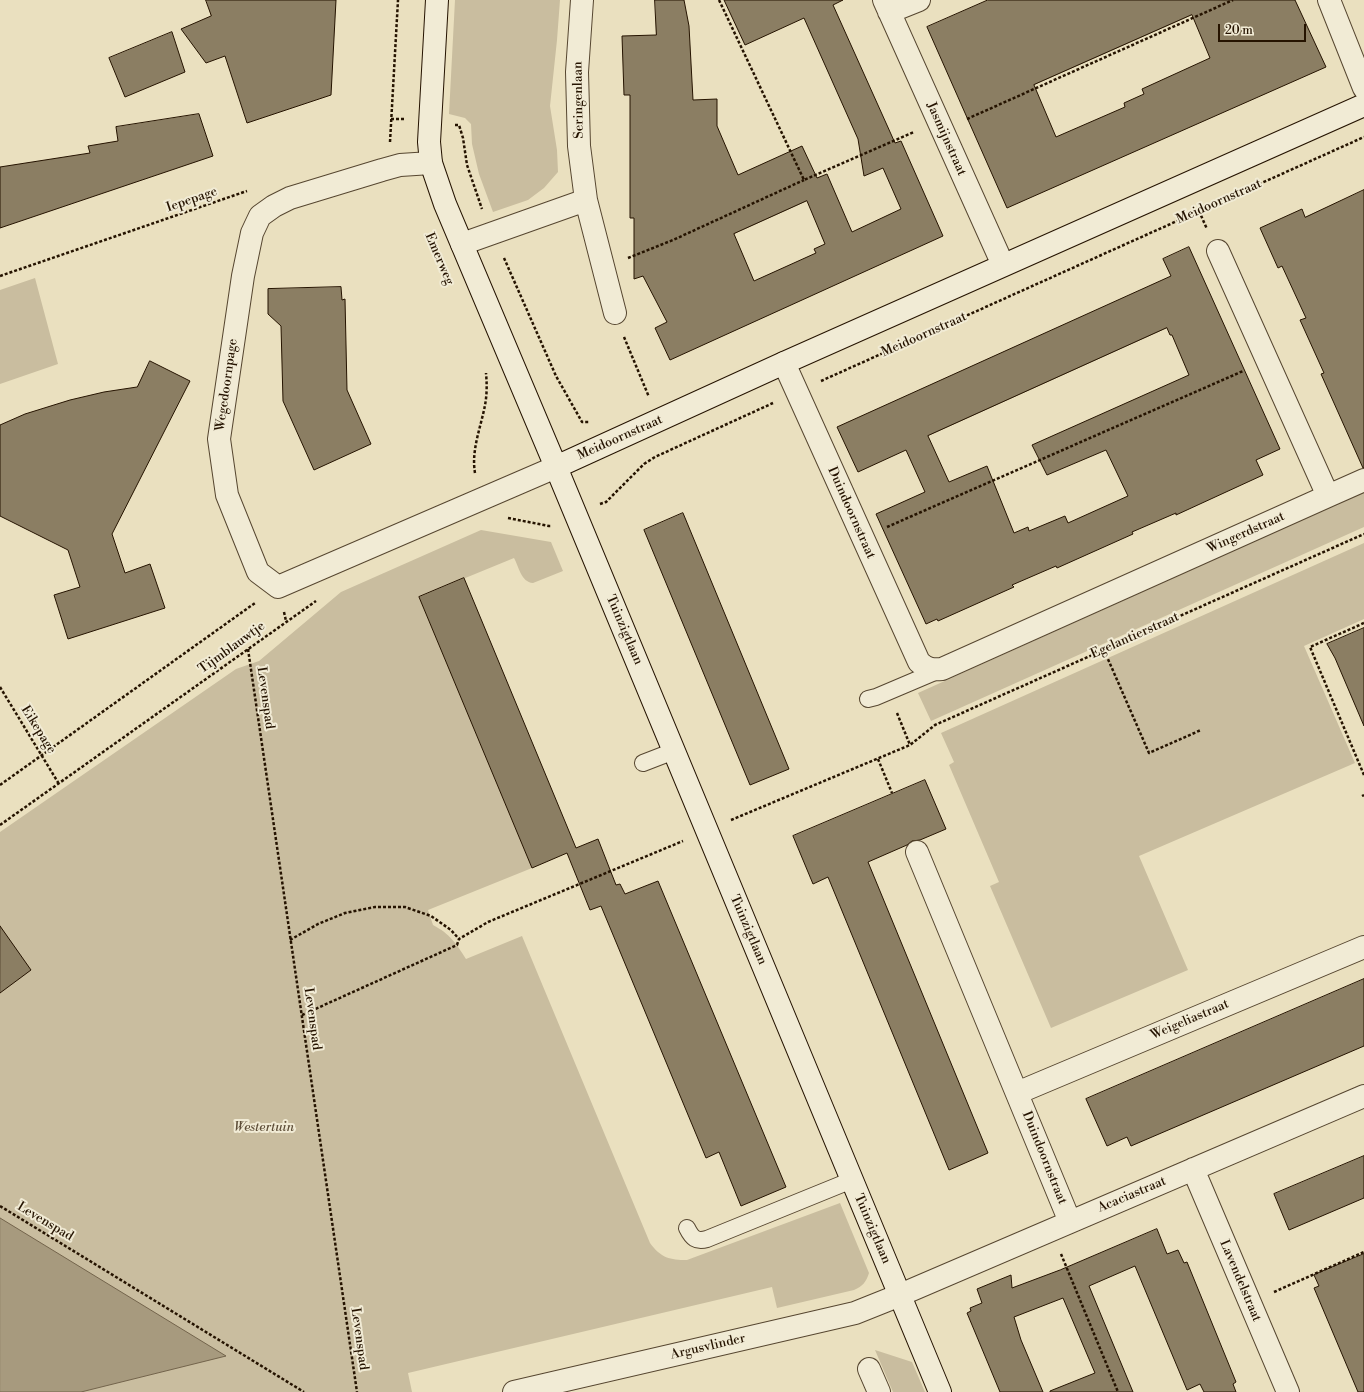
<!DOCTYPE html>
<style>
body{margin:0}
#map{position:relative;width:1364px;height:1392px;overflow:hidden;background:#eae0bf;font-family:"Libre Bodoni",serif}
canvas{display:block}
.scale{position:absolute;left:1218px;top:24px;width:88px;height:18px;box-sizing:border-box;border:2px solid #251300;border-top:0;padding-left:5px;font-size:12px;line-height:14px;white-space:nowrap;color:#251300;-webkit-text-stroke:3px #f1ebd5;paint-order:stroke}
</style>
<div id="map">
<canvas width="1364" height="1392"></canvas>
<div class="scale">20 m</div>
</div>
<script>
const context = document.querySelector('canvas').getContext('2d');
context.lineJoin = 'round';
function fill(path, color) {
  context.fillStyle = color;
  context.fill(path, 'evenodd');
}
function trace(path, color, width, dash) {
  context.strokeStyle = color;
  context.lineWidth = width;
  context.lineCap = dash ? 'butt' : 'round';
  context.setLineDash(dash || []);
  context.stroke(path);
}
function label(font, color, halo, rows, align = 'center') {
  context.font = font + ' "Libre Bodoni",serif';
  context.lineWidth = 4;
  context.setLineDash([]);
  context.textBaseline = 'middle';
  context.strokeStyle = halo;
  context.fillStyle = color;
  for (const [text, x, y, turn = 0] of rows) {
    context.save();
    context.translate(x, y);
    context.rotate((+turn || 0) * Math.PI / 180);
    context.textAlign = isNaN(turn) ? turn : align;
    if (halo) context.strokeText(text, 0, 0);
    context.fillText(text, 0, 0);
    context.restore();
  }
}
fill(new Path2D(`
 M 455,0 L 560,0 L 557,40 L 550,106 L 557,150 L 558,172 L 544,188 L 528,200 L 493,212 L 479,174 L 472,144 L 471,124 L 465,118 L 449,114 Z
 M 35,278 L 58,364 L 0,384 L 0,290 Z
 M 1364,492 L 1364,527 L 931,721 L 918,693 Z
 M 481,530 L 551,542 L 563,571 L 533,583 C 521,582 519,567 514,558 L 419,597 L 532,868 L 428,910 L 433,925 C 450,934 456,943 466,959 L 522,936 L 650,1243 C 661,1258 670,1260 687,1260 L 840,1203 L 869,1273 C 866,1282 863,1286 854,1290 L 777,1308 L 772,1287 L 408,1373 L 412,1392 L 0,1392 L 0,832 L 236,669 L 259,661 L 341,592 Z
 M 1364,543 L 1364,619 L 1304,646 L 1355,763 L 1139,856 L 1188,970 L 1051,1028 L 990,886 L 999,882 L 949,765 L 954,762 L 941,733 Z
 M 875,1350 L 912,1362 L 925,1392 L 893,1392 Z`), '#c9bd9f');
const water = new Path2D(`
 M 0,1218 L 226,1356 L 81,1392 L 0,1392 Z`);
fill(water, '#a79a7e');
trace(water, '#73644c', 1);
const building = new Path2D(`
 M 206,0 L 336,0 L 331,95 L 247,123 L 225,56 L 206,63 L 181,29 L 211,16 Z
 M 655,0 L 684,0 L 689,26 L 693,100 L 717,99 L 717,126 L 738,175 L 802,146 L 817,178 L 827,174 L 852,232 L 901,209 L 883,168 L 864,176 L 858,139 L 804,18 L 745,45 L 724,0 L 843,0 L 833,5 L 895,143 L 901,141 L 943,236 L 670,360 L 655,328 L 667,322 L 643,276 L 634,279 L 634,218 L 630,218 L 630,95 L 624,95 L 622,36 L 656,35 ZM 807,201 L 825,244 L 814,249 L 816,253 L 754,281 L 734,234 Z
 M 988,0 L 1295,0 L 1326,67 L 1007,208 L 927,27 ZM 1192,15 L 1210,58 L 1142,89 L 1144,94 L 1124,103 L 1125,107 L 1056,137 L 1034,85 Z
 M 172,32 L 185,72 L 125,97 L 109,58 Z
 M 199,114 L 213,156 L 0,228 L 0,167 L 90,153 L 88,146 L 118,141 L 116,127 Z
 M 1364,190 L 1364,468 L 1363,468 L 1321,374 L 1324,373 L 1300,320 L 1306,318 L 1282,266 L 1278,268 L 1260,228 L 1302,209 L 1305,217 Z
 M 1189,247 L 1280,449 L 1256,460 L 1263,475 L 1176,515 L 1176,513 L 1132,532 L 1133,534 L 1057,568 L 1056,566 L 1012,585 L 1014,587 L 938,621 L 937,619 L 926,624 L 876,514 L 925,492 L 906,450 L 858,472 L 837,427 L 1171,276 L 1163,259 ZM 1167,328 L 1170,335 L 1172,335 L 1189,375 L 1032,445 L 1047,475 L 1106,450 L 1128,496 L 1068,523 L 1065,516 L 1029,531 L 1028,527 L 1014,533 L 987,466 L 949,482 L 928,436 Z
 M 341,287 L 342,300 L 345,299 L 347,390 L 371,444 L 314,470 L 283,401 L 281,326 L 268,314 L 268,289 Z
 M 150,361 L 190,381 L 112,534 L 125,573 L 150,564 L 165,608 L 68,639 L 54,595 L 80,587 L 68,550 L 0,516 L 0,425 L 25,414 L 70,400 L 104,392 L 137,387 Z
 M 683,513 L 789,769 L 750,785 L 644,530 Z
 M 464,578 L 576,848 L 598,839 L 616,885 L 620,884 L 625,894 L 658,881 L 786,1187 L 741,1206 L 719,1152 L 706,1158 L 601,906 L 590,910 L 567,853 L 532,868 L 419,597 Z
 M 1364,628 L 1364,726 L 1335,658 L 1327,644 Z
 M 925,780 L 946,829 L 920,840 L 912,841 L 907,845 L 868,862 L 988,1153 L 949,1170 L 828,877 L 813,884 L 793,836 Z
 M 0,926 L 31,970 L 0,993 Z
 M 1364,979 L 1364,1046 L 1131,1146 L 1127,1137 L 1107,1146 L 1086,1099 Z
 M 1364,1156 L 1364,1198 L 1289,1230 L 1274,1194 Z
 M 1157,1229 L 1167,1254 L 1178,1250 L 1184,1263 L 1187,1262 L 1236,1382 L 1233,1384 L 1236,1392 L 1204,1392 L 1200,1384 L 1187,1390 L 1135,1266 L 1089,1286 L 1133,1392 L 1050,1392 L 1050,1391 L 1095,1373 L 1063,1298 L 1014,1317 L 1021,1340 L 1043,1392 L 1000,1392 L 967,1313 L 971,1311 L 970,1308 L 982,1303 L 977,1289 L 1011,1275 L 1012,1288 L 1060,1270 Z
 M 1364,1254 L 1364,1392 L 1358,1392 L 1314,1288 L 1319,1286 L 1314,1275 Z`);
fill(building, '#8b7e63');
trace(building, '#251300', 1);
const lane = new Path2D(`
 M 868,699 L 876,697 L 942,669
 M 643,763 L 674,751
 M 687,1228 C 692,1238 696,1242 707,1239 L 852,1180`);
const street = new Path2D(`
 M 582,0 L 577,72 L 579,146 L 586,200 L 615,313
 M 884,0 L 1003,265
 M 1329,0 L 1364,88
 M 889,12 L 919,0
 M 431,163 L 400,165 L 382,170 L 290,198 L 274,206 L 260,216 L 252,233 L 243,276 L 219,439 L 227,495 L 258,572 L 278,587 L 556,467
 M 462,244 L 586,200
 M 784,363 L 919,662 C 927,669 932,670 942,669 L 1328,496 L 1218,251
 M 1328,496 L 1364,480
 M 917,852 L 1070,1222
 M 1017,1093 L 1364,947
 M 1193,1169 L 1288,1392
 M 869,1369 L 879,1392
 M 514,1392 L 855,1313 L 900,1295 L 1364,1096`);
const secondary = new Path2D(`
 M 437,0 L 429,142 L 431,163 L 445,204 L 556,467 L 940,1392
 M 556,467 L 784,363 L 1364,105`);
trace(lane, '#564630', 18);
trace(street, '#564630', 24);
trace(secondary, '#251300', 24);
trace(new Path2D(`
 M 719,0 L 804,180 L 914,132
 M 391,119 L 405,119
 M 967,119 L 1233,0
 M 455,125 L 459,125 L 463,138 L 467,165 L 482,209
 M 390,142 L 398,0
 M 1199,211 L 1207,229
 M 504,258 L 556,376 L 582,422 L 589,422
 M 628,258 L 673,240 L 804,180
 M 0,276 L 247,191
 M 624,337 L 649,397
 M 821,381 L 1364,137
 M 475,473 C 471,450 481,427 485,405 C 487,395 487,384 486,373
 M 600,504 L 606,502 L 644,464 L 655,457 L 773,403
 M 508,518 L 549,526 L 551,526
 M 887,527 L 1243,371
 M 284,612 L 286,621
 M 1364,623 L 1310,647 L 1364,775
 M 248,649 L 357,1392
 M 1104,650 L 1149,753 L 1201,730
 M 0,687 L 59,784
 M 897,713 L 910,745
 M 878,759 L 892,793
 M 0,785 L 255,603
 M 1362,796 L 1364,795
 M 731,820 L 910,745 L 935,725 L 1364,534
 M 0,825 L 316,601
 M 290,940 L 318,924 L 345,913 L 375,907 L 405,907 L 431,916 L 451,930 L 459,939
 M 302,1015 L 457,945 L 459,939 L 488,922 L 683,841
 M 0,1206 L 304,1392
 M 1061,1254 L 1118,1392
 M 1274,1292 L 1364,1252`), '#251300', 2.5, [3, 2]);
trace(lane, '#f1ebd5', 16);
trace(street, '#f1ebd5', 22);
trace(secondary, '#f1ebd5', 22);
label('13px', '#251300', '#f1ebd5', [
 ["Seringenlaan",579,100,-91],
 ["Jasmijnstraat",946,139,66],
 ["Iepepage",192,200,-19],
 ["Meidoornstraat",1219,202,-24],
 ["Emerweg",439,259,67],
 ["Meidoornstraat",924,335,-24],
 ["Wegedoornpage",227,385,-82],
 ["Meidoornstraat",620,438,-24],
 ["Duindoornstraat",851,513,66],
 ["Wingerdstraat",1246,533,-24],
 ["Tuinzigtlaan",624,630,67],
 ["Egelantierstraat",1135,636,-24],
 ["Tijmblauwtje",232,648,-36],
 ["Levenspad",265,698,82],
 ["Eikepage",38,730,58],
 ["Tuinzigtlaan",748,930,67],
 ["Levenspad",312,1019,82],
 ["Weigeliastraat",1190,1020,-23],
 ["Duindoornstraat",1044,1158,68],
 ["Acaciastraat",1132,1195,-23],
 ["Levenspad",45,1222,31],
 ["Tuinzigtlaan",872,1229,67],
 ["Lavendelstraat",1240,1281,67],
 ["Levenspad",359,1339,82],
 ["Argusvlinder",708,1347,-13]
]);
label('italic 13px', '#5e4e38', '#f1ebd5', [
 ["Westertuin",264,1128]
]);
</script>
